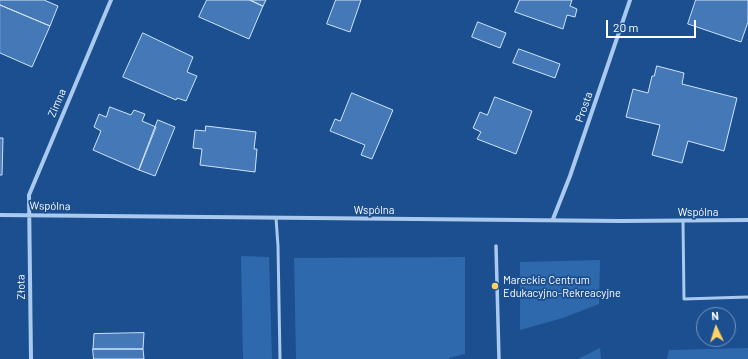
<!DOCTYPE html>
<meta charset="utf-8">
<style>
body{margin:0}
#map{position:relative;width:748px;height:359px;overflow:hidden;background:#1b4f8f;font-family:Barlow,sans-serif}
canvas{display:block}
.north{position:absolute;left:696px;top:307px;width:40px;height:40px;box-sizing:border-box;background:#1b4f8f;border:1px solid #7695bc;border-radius:50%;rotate:356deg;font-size:11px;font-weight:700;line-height:16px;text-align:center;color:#fff}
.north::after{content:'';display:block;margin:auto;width:14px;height:18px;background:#ffd166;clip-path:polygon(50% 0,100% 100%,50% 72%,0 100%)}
.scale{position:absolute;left:606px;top:20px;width:90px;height:18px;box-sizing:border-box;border:2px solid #fff;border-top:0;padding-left:5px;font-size:12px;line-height:14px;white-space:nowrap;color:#fff;-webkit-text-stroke:3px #1b4f8f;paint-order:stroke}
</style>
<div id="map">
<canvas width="748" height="359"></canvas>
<div class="north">N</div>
<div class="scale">20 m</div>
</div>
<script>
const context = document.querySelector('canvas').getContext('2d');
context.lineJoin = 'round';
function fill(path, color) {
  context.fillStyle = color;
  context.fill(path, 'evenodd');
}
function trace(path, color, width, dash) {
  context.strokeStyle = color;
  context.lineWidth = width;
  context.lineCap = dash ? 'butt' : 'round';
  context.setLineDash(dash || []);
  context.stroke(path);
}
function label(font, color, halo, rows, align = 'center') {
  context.font = font + ' Barlow,sans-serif';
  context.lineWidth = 3.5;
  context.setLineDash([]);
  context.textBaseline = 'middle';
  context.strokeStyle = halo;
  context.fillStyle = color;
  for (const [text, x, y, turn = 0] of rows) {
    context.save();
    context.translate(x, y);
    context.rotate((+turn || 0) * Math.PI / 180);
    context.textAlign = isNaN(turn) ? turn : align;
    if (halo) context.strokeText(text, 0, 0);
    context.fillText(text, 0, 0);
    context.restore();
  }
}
fill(new Path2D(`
 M 241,256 L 269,257 L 272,359 L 243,359 Z
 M 465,257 L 465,354 L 449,358 L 449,359 L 296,359 L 294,258 Z
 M 600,260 L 599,304 L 563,318 L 520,330 L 520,262 Z
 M 600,348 L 601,359 L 578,359 Z
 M 748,348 L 748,359 L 667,359 L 669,350 Z`), '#2e69ad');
const building = new Path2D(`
 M 0,0 L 44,0 L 58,6 L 50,26 L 0,5 Z
 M 207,0 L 250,0 L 263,6 L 249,39 L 199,17 Z
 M 250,0 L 266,0 L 263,6 Z
 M 336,0 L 361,0 L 350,32 L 327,24 Z
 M 520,0 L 572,0 L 570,6 L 577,9 L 575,17 L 567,15 L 563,29 L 515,12 Z
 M 696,0 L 748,0 L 748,22 L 741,42 L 688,24 Z
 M 0,5 L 50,26 L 32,67 L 0,53 Z
 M 478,22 L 506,33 L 500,48 L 472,37 Z
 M 143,33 L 193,57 L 187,72 L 197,76 L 186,101 L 177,98 L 176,100 L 123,77 Z
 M 519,49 L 560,64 L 555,78 L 513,63 Z
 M 657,66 L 684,73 L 682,84 L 737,98 L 724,151 L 688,141 L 682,163 L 652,155 L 660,125 L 626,117 L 633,89 L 648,93 L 652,76 L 654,76 Z
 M 352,93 L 393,110 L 372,159 L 361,155 L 365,145 L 330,131 L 335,119 L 340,121 Z
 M 495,97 L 532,111 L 516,154 L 477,139 L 481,132 L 473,128 L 480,112 L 487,115 Z
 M 110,107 L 131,115 L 134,110 L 145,114 L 142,121 L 156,127 L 139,170 L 93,150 L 101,131 L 94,127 L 99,114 L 106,117 Z
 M 158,120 L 175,127 L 155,176 L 139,170 Z
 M 206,126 L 256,132 L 254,149 L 257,149 L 255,172 L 200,165 L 202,149 L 193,148 L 195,130 L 205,131 Z
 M 0,138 L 3,138 L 2,175 L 0,175 Z
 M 144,333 L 143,349 L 93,349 L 94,334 Z
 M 93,349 L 143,349 L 144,359 L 94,359 Z`);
fill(building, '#4478b7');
trace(building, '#cfe3fa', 1);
trace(new Path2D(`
 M 276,218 L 278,246 L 280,359
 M 683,221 L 684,299 L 748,297`), '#a9c9ee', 3);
trace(new Path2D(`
 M 496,246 L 499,359`), '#a9c9ee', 3.5);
trace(new Path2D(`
 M 0,215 L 621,221 L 748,220
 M 553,219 L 570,176 L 630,0
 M 31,359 L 29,195 L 111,0`), '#a9c9ee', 4);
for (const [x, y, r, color] of [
 [495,286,4,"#ffd166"]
]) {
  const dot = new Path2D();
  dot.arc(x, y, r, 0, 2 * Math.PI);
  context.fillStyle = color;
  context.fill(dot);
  trace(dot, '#1b4f8f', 1.5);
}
label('11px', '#fff', '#1b4f8f', [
 ["Zimna",57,103,-67],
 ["Prosta",584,107,-71],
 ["Wspólna",50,206,1],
 ["Wspólna",374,210],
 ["Wspólna",698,212],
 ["Złota",21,287,-91]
]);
label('11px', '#fff', '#1b4f8f', [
 ["Mareckie Centrum",503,280],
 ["Edukacyjno-Rekreacyjne",503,293]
], 'left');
</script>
